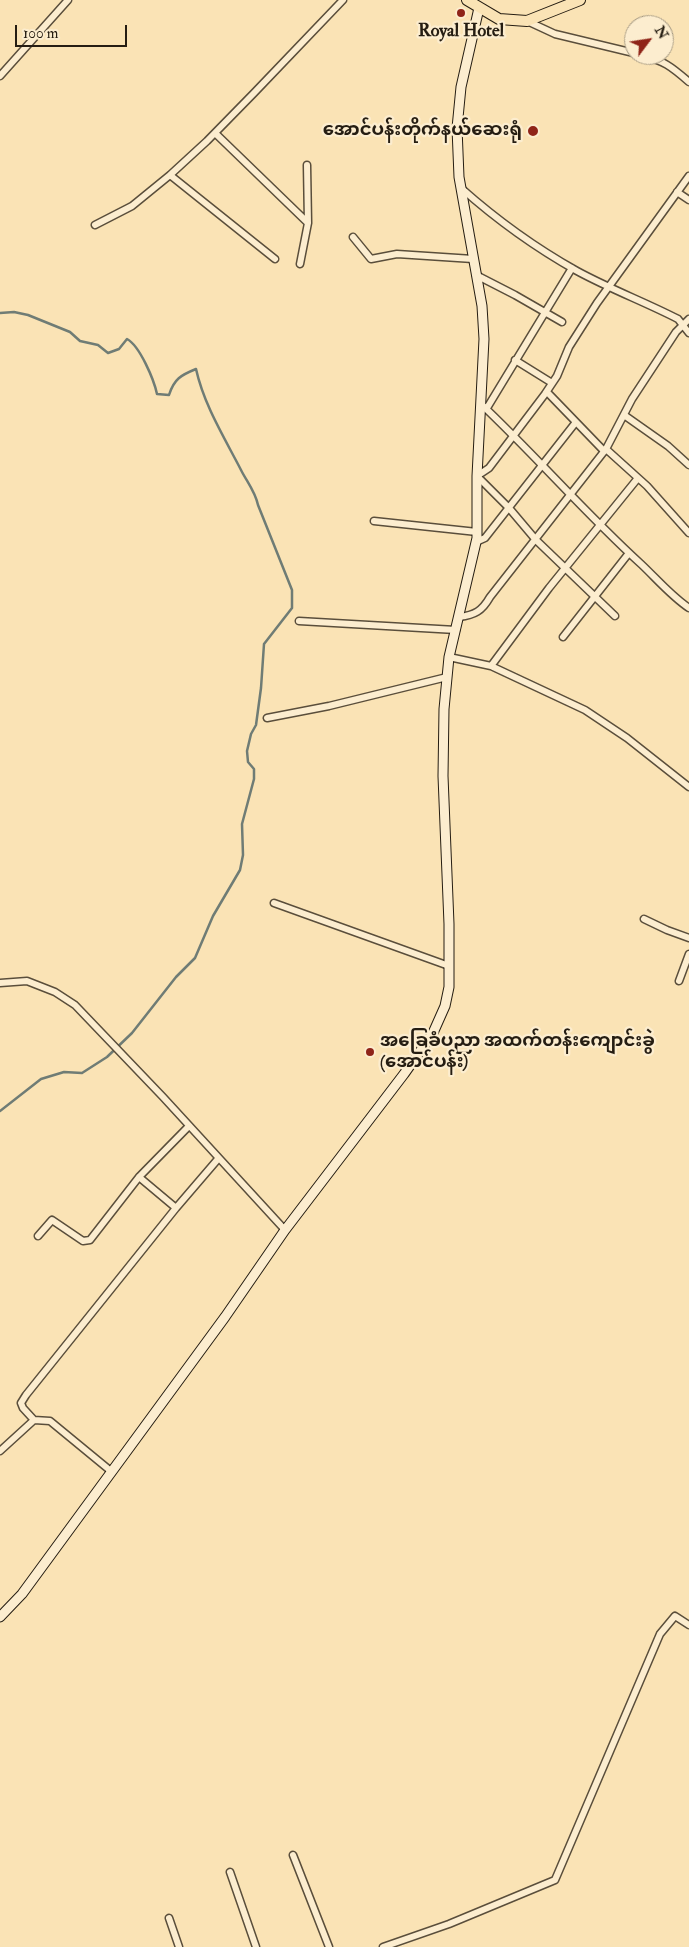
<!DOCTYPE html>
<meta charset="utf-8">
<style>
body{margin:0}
#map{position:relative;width:689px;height:1947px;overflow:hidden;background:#fae3b5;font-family:"IM FELL Double Pica",serif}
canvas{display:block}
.north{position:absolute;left:624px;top:15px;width:50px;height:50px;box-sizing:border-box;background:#fcedcf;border:1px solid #a69a83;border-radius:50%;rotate:59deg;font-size:14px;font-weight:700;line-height:20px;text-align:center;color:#251d12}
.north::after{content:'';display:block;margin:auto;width:18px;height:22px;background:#8f2418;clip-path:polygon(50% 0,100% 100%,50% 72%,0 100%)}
.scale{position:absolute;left:15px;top:25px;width:112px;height:22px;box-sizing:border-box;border:2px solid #251d12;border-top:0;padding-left:6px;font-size:15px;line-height:18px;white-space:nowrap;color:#251d12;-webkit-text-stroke:4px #fcedcf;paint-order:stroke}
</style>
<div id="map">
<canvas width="689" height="1947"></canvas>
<div class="north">N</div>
<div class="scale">100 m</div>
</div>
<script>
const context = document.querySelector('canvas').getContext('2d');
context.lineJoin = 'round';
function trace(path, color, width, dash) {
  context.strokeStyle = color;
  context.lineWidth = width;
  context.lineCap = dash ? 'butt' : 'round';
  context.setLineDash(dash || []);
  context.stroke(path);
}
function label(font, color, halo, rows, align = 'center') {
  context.font = font + ' "IM FELL Double Pica","Noto Sans Myanmar",serif';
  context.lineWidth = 4.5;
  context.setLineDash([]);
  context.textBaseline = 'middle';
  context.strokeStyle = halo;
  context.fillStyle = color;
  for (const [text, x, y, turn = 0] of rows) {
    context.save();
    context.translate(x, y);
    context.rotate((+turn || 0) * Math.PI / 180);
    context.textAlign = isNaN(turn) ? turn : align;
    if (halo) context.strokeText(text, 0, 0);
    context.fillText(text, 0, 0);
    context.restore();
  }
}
trace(new Path2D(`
 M 0,313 L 14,312 L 28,315 L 70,332 L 80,341 L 98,345 L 108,353 L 119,349 L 127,339 C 140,346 154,380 157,394 L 169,395 C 174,379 181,375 196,369 C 204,405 224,437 241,470 C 247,482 255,491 258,505 L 292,590 L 292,608 L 264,644 L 261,688 L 256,725 L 251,734 L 247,751 L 248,762 L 254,769 L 254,779 L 242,824 L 243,855 L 240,870 L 213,916 L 195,958 L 176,977 L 132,1033 L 107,1057 L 82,1073 L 64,1072 L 41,1079 L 0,1111`), '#6f7c75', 2.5);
const minor = new Path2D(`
 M 527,21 L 555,34 L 634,53
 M 641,55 C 663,60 672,67 689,82
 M 0,76 L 68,0
 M 215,133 L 308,223 L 307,165
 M 170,175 L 275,259
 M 461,188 C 497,220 536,248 577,271 C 610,289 645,302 678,319 L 689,333
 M 677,192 L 689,200
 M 95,225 L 132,206 L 170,175 L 207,141 L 254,93 L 343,0
 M 353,237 L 371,259 L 397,254 L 473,259
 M 300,264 L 308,223
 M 476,275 L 515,295 L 562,322
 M 515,360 L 552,383
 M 547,392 L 604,451
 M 481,404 C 536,456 585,513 641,564 C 656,578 671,596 689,608
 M 487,408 L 572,268
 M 624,415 L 668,446 L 689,465
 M 606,449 L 647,486 L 689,533
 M 374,521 L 477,532
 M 476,542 L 485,538 L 576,422
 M 615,616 L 536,540 L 509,508 L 477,476 L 489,468 L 545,394 L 557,376 L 569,347 L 597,303 L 689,176
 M 459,617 C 475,615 482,611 490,597 L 606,449 L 632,399 L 676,332 L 689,319
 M 299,621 L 456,630
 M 563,637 L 629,553
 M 449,657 L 491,666 L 585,710 L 627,738 L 689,787
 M 491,666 L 549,588 L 638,478
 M 267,718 L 329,706 L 447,677
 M 274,903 L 449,966
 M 644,919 L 667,930 L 689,938
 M 679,981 L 689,954
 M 0,983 L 27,981 L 55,992 L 75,1005 L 163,1097 L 285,1230
 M 139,1177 L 176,1208
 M 38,1236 L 52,1220 L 83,1241 L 90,1240 L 139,1177 L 189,1126
 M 34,1420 L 23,1408 L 21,1403 L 26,1395 L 176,1208 L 218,1159
 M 0,1451 L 34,1420 L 50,1421 L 112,1472
 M 293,1855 L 329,1947
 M 230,1872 L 256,1947
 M 169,1918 L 179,1947
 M 383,1947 L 449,1924 L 555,1880 L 660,1634 L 675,1616 L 689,1625`);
const secondary = new Path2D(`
 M 0,1617 L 22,1594 L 225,1317 L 285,1230 L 404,1074 L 433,1033 L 445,1006 L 449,987 L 449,924 L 443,776 L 444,709 L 449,657 L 477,538 L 477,476 L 484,339 L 482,306 L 459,177 L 457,128 L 461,87 L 479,8`);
const trunk = new Path2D(`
 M 467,0 L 499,19 L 527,21 L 580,0`);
trace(minor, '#5a4e3b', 9);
trace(secondary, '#251d12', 11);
trace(trunk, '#251d12', 12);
trace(minor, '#fcedcf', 6);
trace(secondary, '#fcedcf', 9);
trace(trunk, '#fae3b5', 10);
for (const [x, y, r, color] of [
 [461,13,5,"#8f2418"],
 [533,131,6,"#8f2418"],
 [370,1052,5,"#8f2418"]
]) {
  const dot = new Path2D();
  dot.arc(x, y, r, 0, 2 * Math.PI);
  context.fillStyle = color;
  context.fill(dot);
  trace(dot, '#fcedcf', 2);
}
label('bold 18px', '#251d12', '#fcedcf', [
 ["Royal Hotel",461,32],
 ["အောင်ပန်းတိုက်နယ်ဆေးရုံ",522,131,"right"],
 ["အခြေခံပညာ အထက်တန်းကျောင်းခွဲ",380,1042,"left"],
 ["(အောင်ပန်း)",380,1063,"left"]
]);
</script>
